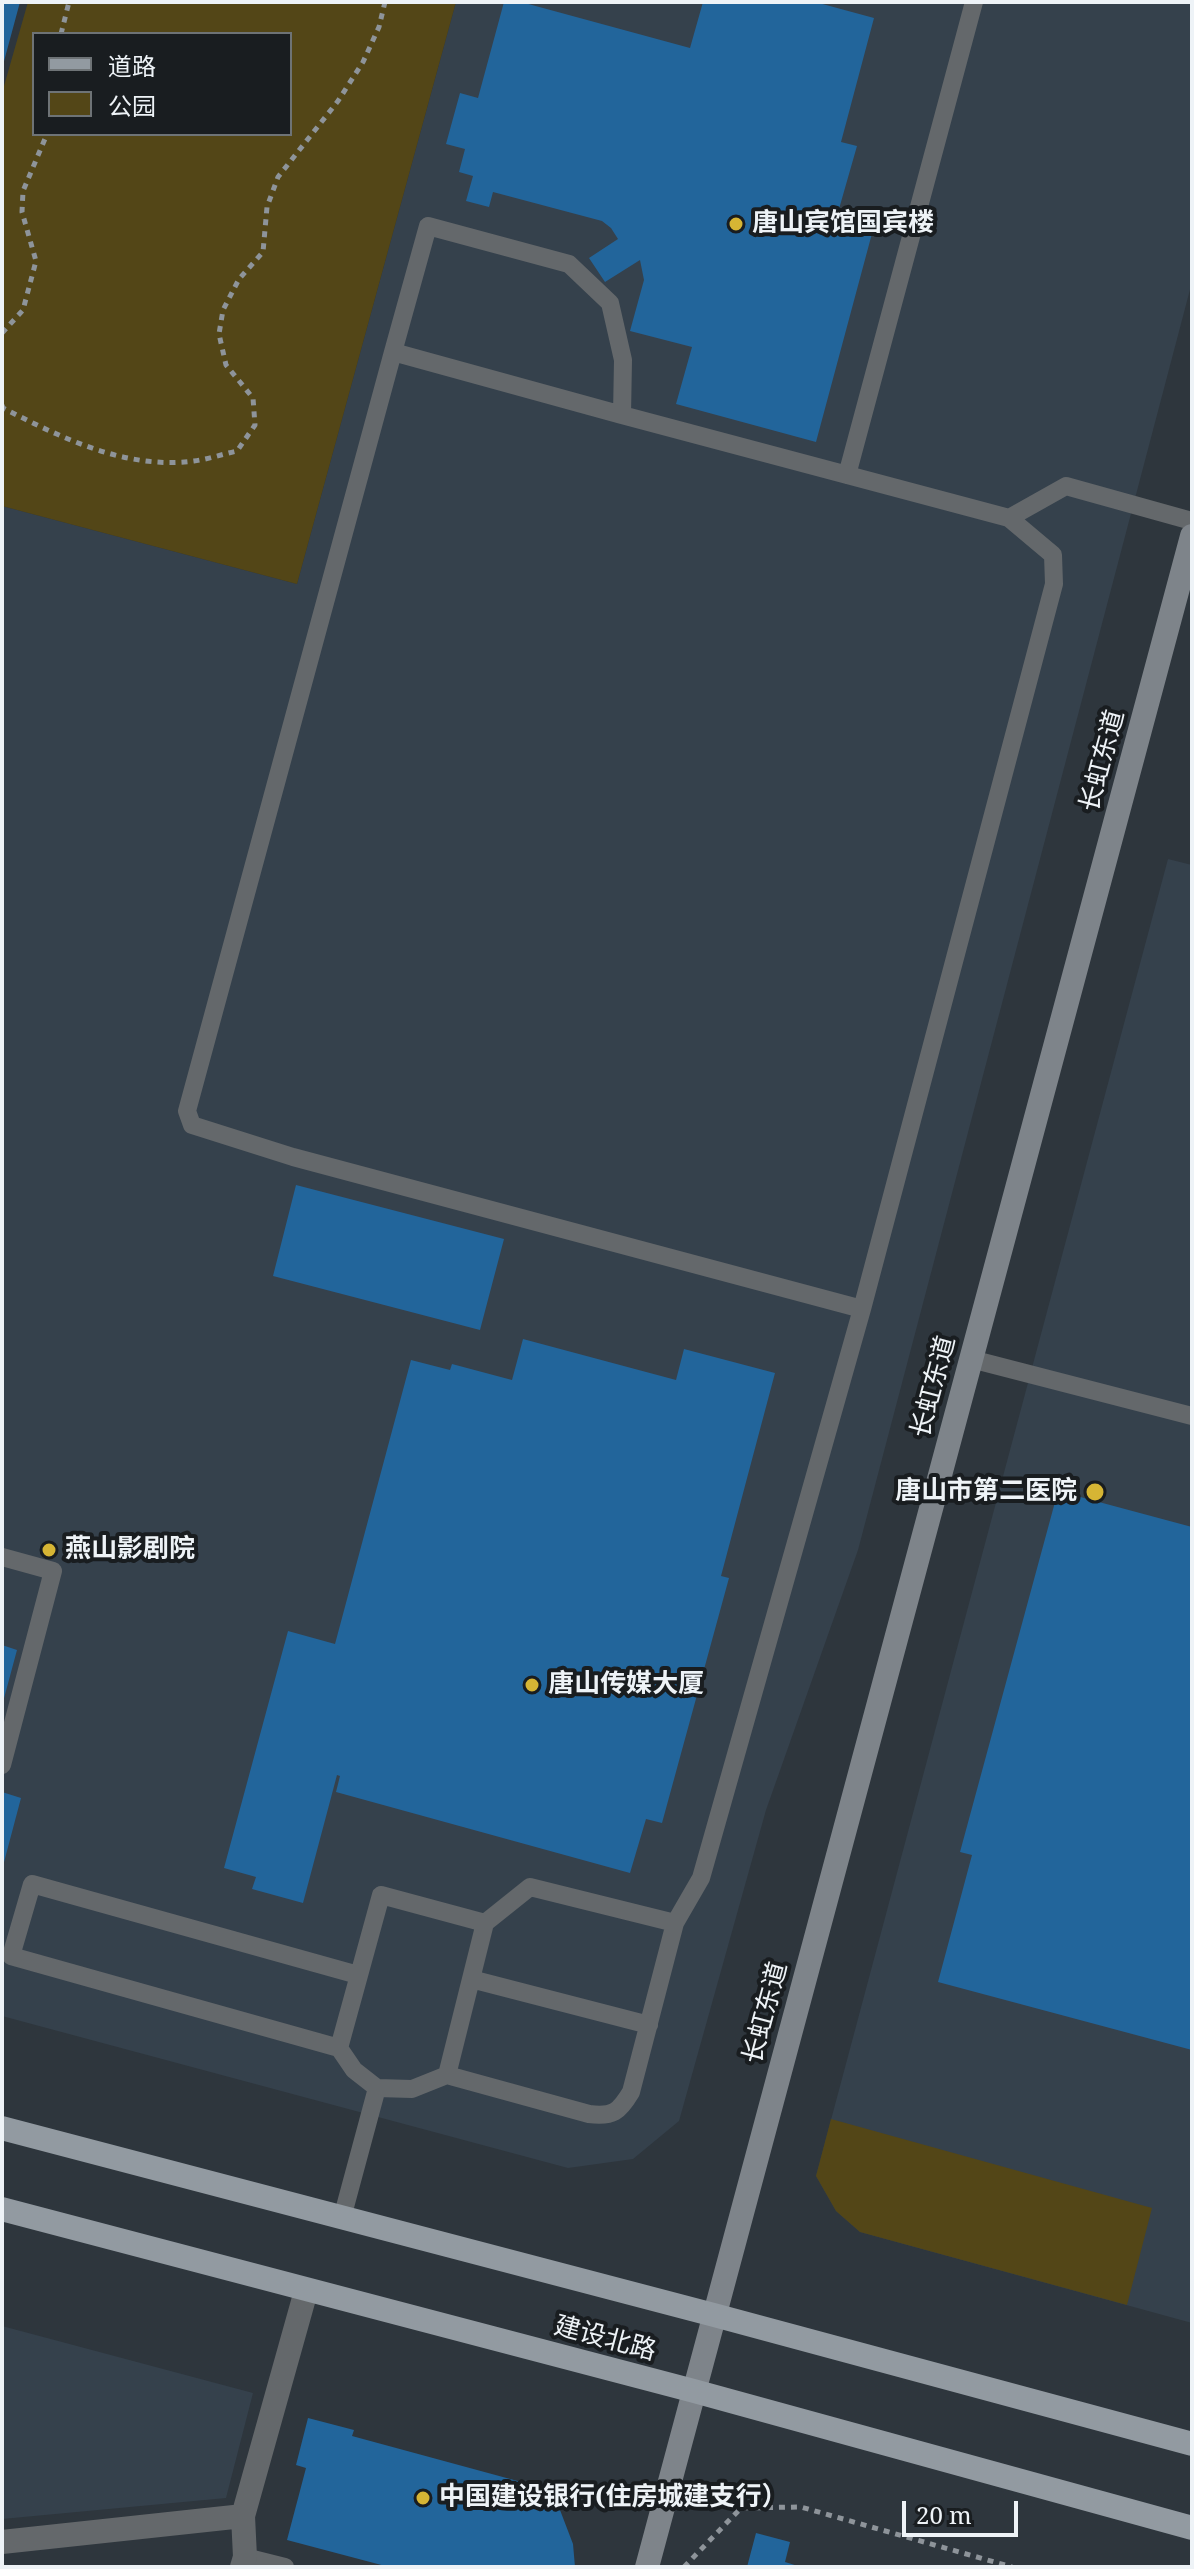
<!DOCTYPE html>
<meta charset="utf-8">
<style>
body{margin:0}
#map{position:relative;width:1194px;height:2569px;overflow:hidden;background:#2e363d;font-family:"Noto Serif","Noto Sans SC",serif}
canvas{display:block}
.frame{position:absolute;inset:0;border:4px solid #eef3f7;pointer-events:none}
.legend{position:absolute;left:32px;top:32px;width:260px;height:104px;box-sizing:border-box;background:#191d20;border:2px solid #6e7376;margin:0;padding:10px 14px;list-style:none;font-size:24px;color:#eef3f7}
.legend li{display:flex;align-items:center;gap:16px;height:40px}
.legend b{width:40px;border:2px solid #6e7376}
.scale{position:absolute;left:902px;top:2501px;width:116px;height:36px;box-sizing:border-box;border:4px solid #eef3f7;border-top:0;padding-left:10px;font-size:24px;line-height:28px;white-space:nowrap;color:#eef3f7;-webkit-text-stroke:6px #191d20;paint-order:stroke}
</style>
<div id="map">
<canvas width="1194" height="2569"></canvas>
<div class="frame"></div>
<ul class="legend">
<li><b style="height:10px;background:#929aa1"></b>道路</li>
<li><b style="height:22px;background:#534617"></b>公园</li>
</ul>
<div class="scale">20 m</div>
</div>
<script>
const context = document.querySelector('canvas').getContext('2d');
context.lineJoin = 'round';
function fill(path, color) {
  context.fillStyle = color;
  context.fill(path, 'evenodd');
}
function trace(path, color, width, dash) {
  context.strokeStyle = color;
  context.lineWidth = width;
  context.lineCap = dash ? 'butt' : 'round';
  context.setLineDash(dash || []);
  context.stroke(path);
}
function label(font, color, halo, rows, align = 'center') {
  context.font = font + ' "Noto Serif","Noto Sans SC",serif';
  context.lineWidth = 8;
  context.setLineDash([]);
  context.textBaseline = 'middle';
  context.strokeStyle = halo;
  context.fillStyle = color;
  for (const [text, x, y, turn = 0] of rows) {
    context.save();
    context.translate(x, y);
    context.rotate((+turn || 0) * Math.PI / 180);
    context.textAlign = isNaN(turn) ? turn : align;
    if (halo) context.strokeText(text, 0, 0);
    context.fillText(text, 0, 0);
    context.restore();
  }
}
fill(new Path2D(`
 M 456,2 L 1192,2 L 1192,282 L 858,1550 L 766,1810 L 679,2121 L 633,2159 L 568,2168 L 2,2016 L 2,506 L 297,584 Z
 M 1168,859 L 1192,865 L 1192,2323 L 860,2232 L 836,2211 L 816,2176 Z
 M 2,2326 L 253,2393 L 226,2498 L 2,2519 Z`), '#35414c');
fill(new Path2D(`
 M 28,2 L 456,2 L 297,584 L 2,506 L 2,93 ZM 34,34 L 290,34 L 290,134 L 34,134 Z
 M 831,2119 L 1152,2208 L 1127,2305 L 860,2232 L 836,2211 L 816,2176 Z`), '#534617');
fill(new Path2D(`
 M 2,2 L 20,2 L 3,65 L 2,65 Z
 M 504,2 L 521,2 L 690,48 L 703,2 L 815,2 L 874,18 L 841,142 L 857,146 L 837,216 L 874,226 L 816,442 L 676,404 L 692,347 L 630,331 L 644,280 L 640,260 L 605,282 L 589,258 L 618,239 L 611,228 L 602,221 L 493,192 L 489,207 L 466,201 L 473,176 L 459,172 L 465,149 L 446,144 L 460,93 L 478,98 Z
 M 296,1185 L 504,1239 L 480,1330 L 273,1276 Z
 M 523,1339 L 676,1380 L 684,1349 L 775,1373 L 721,1576 L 729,1578 L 662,1823 L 646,1819 L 630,1873 L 336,1792 L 340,1776 L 337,1775 L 303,1903 L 252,1889 L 256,1877 L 224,1868 L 288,1631 L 335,1644 L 411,1360 L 450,1370 L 452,1364 L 512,1380 Z
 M 1058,1491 L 1192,1527 L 1192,2050 L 938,1982 L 972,1855 L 960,1852 Z
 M 2,1645 L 17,1650 L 3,1702 L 2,1702 Z
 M 2,1792 L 21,1798 L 3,1866 L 2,1866 Z
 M 308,2418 L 354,2430 L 352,2436 L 536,2486 L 560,2510 L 573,2544 L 575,2567 L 389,2567 L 287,2540 L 306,2468 L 296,2465 Z
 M 756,2533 L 790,2542 L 785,2562 L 801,2567 L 747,2567 Z`), '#22659b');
trace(new Path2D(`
 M 61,34 L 69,2
 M 2,333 L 23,310 L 36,261 L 22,212 L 23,191 L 47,134
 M 2,405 L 3,408 C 62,438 126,470 194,461 C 209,459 223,454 237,451 L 255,425 L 253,398 L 226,365 L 219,334 L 223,310 L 239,279 L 263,252 L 267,207 L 278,177 L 338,101 L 363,62 L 379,27 L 385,2
 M 684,2567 L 741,2508 L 801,2507 L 1012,2567`), '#8e949a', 5, [6, 6]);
trace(new Path2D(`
 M 393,352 L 622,415 L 623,360 L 610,303 L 569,264 L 428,226 L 393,352 L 187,1111 L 192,1125 L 293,1157 L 862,1309
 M 847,475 L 974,2
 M 1009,518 L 1066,486 L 1192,521
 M 971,1359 L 1192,1416
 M 2,1557 L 53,1571 L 2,1765
 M 358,1975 L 32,1884 L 11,1956 L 339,2048 L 354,2070 L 377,2088 L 412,2089 L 447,2075 L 589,2114 C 613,2117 619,2112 631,2092 L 675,1923 L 701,1878 L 862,1309 L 1054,584 L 1053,555 L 1009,518 L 622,415
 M 471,1979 L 649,2025
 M 339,2048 L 381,1895 L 485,1923
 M 447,2075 L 485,1923 L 530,1887 L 675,1923
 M 342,2218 L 377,2088
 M 245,2557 L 285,2567`), '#64686b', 18);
trace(new Path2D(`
 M 2,2542 L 243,2516
 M 242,2567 L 245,2557 L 243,2516 L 306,2291`), '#64686b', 24);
trace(new Path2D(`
 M 647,2567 L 1192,536`), '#7e848a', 24);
trace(new Path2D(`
 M 2,2128 L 714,2315 L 1192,2444
 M 2,2209 L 694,2391 L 1192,2528`), '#929aa1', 24);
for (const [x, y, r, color] of [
 [736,224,8,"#d6b534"],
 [1095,1492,10,"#d6b534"],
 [49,1550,8,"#d6b534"],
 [532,1685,8,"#d6b534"],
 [423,2498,8,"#d6b534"]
]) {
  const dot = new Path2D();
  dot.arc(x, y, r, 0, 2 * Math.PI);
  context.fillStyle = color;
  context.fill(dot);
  trace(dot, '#191d20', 3);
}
label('bold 26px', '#eef3f7', '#191d20', [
 ["唐山宾馆国宾楼",752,224],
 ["唐山市第二医院",1077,1492,"right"],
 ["燕山影剧院",65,1550],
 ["唐山传媒大厦",548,1685],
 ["中国建设银行(住房城建支行）",439,2498]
], 'left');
label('26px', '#eef3f7', '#191d20', [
 ["长虹东道",1103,761,-75],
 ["长虹东道",934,1387,-75],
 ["长虹东道",766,2013,-75],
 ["建设北路",605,2339,15]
]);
</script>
